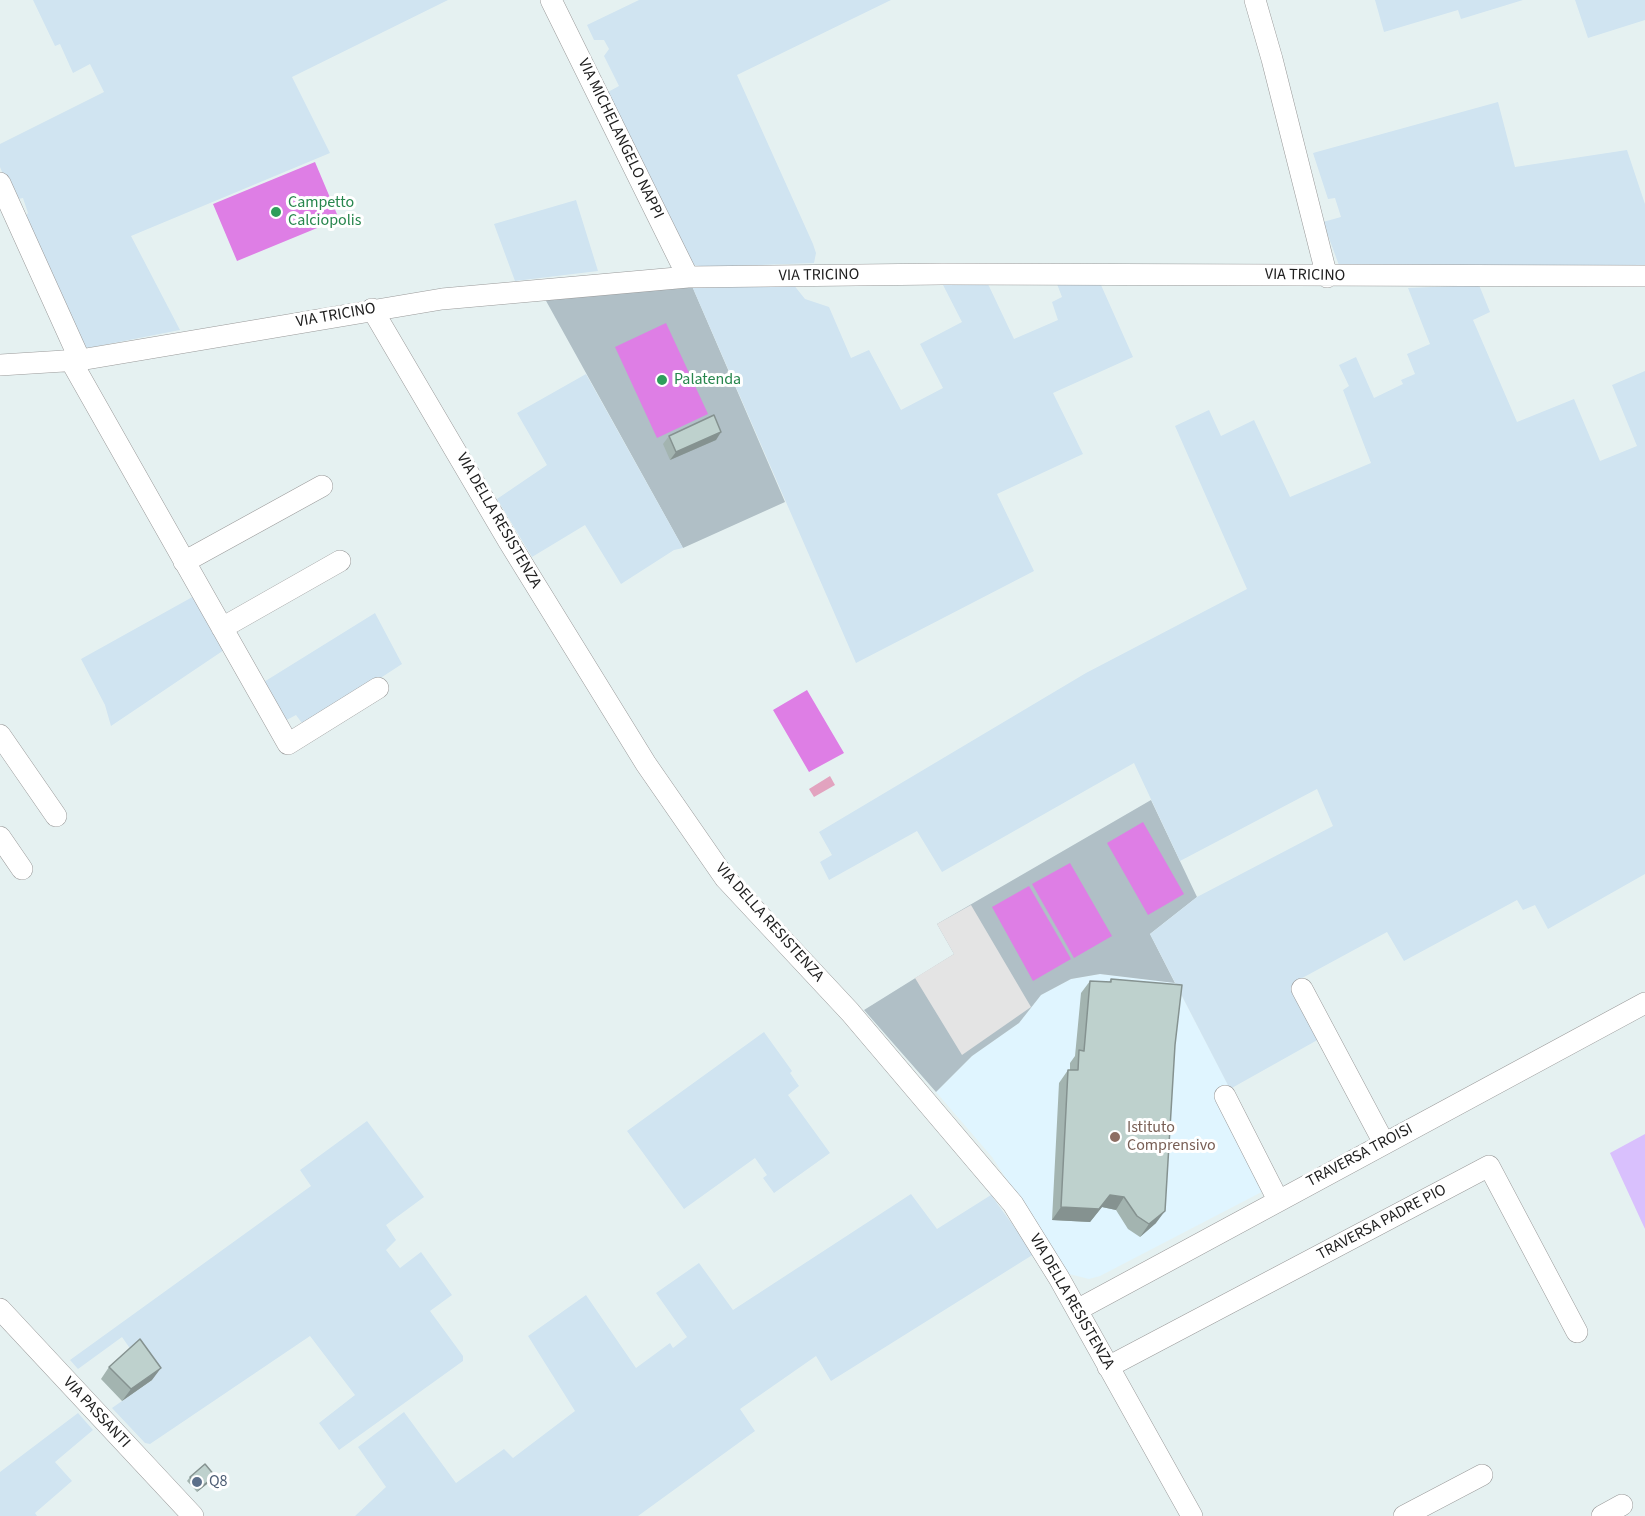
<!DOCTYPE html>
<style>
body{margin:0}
canvas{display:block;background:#e5f1f1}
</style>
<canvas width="1645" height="1516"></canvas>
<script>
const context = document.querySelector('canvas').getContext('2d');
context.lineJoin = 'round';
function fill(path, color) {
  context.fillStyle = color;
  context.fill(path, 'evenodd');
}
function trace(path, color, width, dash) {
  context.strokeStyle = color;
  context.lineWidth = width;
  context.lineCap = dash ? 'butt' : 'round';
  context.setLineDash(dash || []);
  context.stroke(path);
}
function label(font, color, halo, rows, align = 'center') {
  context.font = font + ' "Source Sans 3",sans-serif';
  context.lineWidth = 6;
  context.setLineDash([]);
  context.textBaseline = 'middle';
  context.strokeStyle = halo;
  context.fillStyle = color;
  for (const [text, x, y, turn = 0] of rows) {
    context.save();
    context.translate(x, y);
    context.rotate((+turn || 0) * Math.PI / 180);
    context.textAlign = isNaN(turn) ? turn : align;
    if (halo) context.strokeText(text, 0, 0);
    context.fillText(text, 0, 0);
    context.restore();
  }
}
fill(new Path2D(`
 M 1100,974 L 1175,983 L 1279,1183 L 1100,1276 L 1089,1279 L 1069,1274 L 992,1157 L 936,1092 L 972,1056 L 1019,1023 L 1041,995 L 1071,979 Z`), '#e0f5ff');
fill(new Path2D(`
 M 692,286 L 785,502 L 683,548 L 545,299 Z
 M 1151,800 L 1197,897 L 1150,934 L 1175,983 L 1100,974 L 1071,979 L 1041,995 L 1019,1023 L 972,1056 L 936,1092 L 864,1010 L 954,954 L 937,924 Z`), '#b0bfc6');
fill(new Path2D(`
 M 33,0 L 448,0 L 292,77 L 330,153 L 131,236 L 180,330 L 88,348 L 80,344 L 22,220 L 28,213 L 23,198 L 14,200 L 0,167 L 0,144 L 104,92 L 90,64 L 73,73 L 60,44 L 55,46 Z
 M 639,0 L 891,0 L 737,75 L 813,244 L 816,253 L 814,263 L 705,267 L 694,265 L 688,258 L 608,92 L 619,86 L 604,56 L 609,49 L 604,40 L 594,40 L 587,25 Z
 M 1375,0 L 1523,0 L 1461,19 L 1458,10 L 1384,32 Z
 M 1575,0 L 1645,0 L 1645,20 L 1588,38 Z
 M 1498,102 L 1515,167 L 1627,150 L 1645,204 L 1645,265 L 1340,268 L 1323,222 L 1341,217 L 1335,198 L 1328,199 L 1313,153 Z
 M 576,200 L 598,271 L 515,281 L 494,224 Z
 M 942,283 L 988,284 L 1014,339 L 1058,320 L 1052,302 L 1062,297 L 1057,284 L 1101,285 L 1133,357 L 1053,393 L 1083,454 L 997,494 L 1034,571 L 856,663 L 692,286 L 793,284 L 805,299 L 829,307 L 851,358 L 869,350 L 901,410 L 943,388 L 920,344 L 962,322 Z
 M 1479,285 L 1490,312 L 1473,320 L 1517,422 L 1574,399 L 1600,461 L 1637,446 L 1612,385 L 1645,371 L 1645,874 L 1548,929 L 1535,905 L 1523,910 L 1517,900 L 1404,961 L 1387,932 L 1293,983 L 1321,1038 L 1230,1089 L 1150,934 L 1197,897 L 1333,826 L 1317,789 L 1180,861 L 1134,763 L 942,872 L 917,831 L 829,880 L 820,862 L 832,855 L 819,832 L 1086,673 L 1247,589 L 1175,426 L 1209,410 L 1221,436 L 1254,420 L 1290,497 L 1371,463 L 1343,390 L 1349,386 L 1339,365 L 1356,357 L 1374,398 L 1403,384 L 1401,380 L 1415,374 L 1407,354 L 1430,344 L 1408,288 Z
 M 586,374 L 683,548 L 674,550 L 621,584 L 585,525 L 532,557 L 497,499 L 547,465 L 517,413 Z
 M 196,595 L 227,648 L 111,726 L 105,705 L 81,659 Z
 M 375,613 L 402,664 L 305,727 L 296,715 L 281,723 L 259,685 Z
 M 764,1032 L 792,1071 L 790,1073 L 799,1086 L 788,1095 L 830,1153 L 774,1193 L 763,1178 L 767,1175 L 755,1158 L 684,1209 L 627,1131 Z
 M 367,1121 L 424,1197 L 386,1225 L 396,1240 L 386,1250 L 400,1268 L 421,1252 L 452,1295 L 430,1311 L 463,1356 L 463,1361 L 339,1450 L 319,1423 L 355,1395 L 310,1336 L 150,1444 L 145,1443 L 112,1408 L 152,1380 L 122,1337 L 78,1369 L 70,1360 L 311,1186 L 300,1170 Z
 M 911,1194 L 937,1229 L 991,1195 L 1034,1254 L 831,1381 L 816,1356 L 740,1409 L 755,1431 L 638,1516 L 355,1516 L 386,1487 L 358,1447 L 404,1412 L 456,1483 L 504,1449 L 513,1458 L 575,1411 L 528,1336 L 586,1295 L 636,1368 L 670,1343 L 673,1348 L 687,1337 L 656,1293 L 699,1263 L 733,1310 Z
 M 78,1413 L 93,1430 L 55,1462 L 72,1481 L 35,1513 L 37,1516 L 0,1516 L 0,1472 Z`), '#d0e4f1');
fill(new Path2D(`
 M 1645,1134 L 1645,1229 L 1610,1153 Z`), '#d9c0fd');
fill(new Path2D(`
 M 315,162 L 339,219 L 237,261 L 213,204 Z
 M 666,323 L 708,414 L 657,438 L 615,347 Z
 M 807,690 L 844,753 L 809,772 L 773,710 Z
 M 1143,822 L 1184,894 L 1148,915 L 1107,843 Z
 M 1070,863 L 1112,936 L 1074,958 L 1032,884 Z
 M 1029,886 L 1071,959 L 1033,981 L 992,907 Z`), '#de7ee5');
fill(new Path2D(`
 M 971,905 L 1031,1007 L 962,1055 L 915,978 L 954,954 L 937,924 Z`), '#e4e4e4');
fill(new Path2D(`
 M 830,776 L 835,785 L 814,797 L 809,789 Z`), '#e2a3bf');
const minor = new Path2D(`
 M 551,0 L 688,277
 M 1255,0 L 1272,59 L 1327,277
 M 0,183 L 80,360
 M 372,309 L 509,542 L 646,764 L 725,878 L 850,1012 L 1013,1204 L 1059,1278 L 1192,1516
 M 71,361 L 288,744 L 378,688
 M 0,365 L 80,360 L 442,299 L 688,277 L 942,274 L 1645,276
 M 184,562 L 322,486
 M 222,628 L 340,561
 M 0,735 L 56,816
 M 0,837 L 22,869
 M 1302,989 L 1384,1143
 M 1225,1096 L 1278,1200
 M 0,1309 L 193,1516
 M 1077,1310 L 1645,1003
 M 1108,1367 L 1489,1166 L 1577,1332
 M 1404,1516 L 1482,1475
 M 1602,1516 L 1622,1505`);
trace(minor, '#9a9a9a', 22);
trace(minor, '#fff', 21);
fill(new Path2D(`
 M 721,432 L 716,440 L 670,460 L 663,444 L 669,436 Z
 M 1111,979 L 1175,1045 L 1156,1223 L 1140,1237 L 1128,1229 L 1116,1210 L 1102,1207 L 1090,1222 L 1052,1220 L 1059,1083 L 1068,1070 L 1070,1070 L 1070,1063 L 1075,1056 L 1081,993 L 1090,981 L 1109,982 Z
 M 109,1367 L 152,1380 L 122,1401 L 101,1379 Z
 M 215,1476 L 212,1480 L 197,1492 L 187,1481 L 190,1477 Z`), '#a3b4b0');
fill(new Path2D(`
 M 721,432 L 716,440 L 670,460 L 676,452 Z
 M 1110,1195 L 1124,1197 L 1116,1210 L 1102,1207 L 1090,1222 L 1052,1220 L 1061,1207 Z
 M 1165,1211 L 1156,1223 L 1140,1237 L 1149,1224 Z
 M 161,1368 L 152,1380 L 122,1401 L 131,1389 Z
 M 215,1476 L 212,1480 L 197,1492 L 200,1488 Z`), '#859290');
const building = new Path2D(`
 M 714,415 L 721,432 L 676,452 L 669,436 Z
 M 1111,979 L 1182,985 L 1175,1045 L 1165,1211 L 1149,1224 L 1137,1216 L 1124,1197 L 1110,1195 L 1099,1209 L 1061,1207 L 1068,1070 L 1078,1070 L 1079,1050 L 1084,1051 L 1090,981 L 1111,982 Z
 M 140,1339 L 161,1368 L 131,1389 L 109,1367 Z
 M 205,1464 L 215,1476 L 200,1488 L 190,1477 Z`);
fill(building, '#bed1cd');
trace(building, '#859290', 1.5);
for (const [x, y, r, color] of [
 [276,212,6,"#2e9e5b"],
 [662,380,6,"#2e9e5b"],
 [1115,1137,6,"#8d6e63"],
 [197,1482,6,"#5c6f8a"]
]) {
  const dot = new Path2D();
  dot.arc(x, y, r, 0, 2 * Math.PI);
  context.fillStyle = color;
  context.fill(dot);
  trace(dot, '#fff', 2);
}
label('16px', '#202020', '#fff', [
 ["VIA MICHELANGELO NAPPI",620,139,64],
 ["VIA TRICINO",819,276,-1],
 ["VIA TRICINO",1305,276,1],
 ["VIA TRICINO",336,316,-10],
 ["VIA DELLA RESISTENZA",498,521,60],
 ["VIA DELLA RESISTENZA",769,923,48],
 ["TRAVERSA TROISI",1360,1156,-28],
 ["TRAVERSA PADRE PIO",1382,1223,-28],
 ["VIA DELLA RESISTENZA",1071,1302,60],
 ["VIA PASSANTI",96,1413,47]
]);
label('16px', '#27864d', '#fff', [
 ["Campetto",288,203],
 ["Calciopolis",288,221],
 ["Palatenda",674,380]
], 'left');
label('16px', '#785e54', '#fff', [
 ["Istituto",1127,1128],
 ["Comprensivo",1127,1146]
], 'left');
label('16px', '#4e5e75', '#fff', [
 ["Q8",209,1482]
], 'left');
</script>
